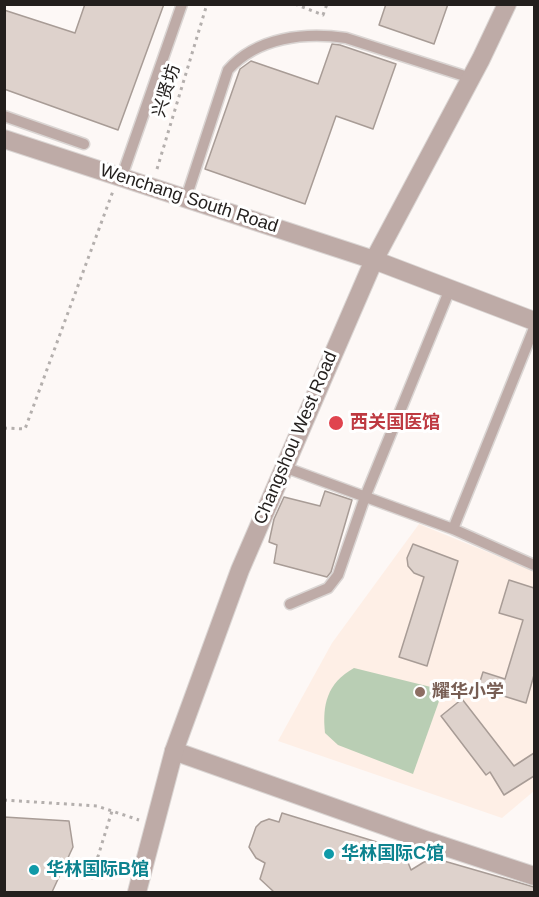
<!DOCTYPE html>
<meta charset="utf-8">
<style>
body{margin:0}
#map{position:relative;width:539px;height:897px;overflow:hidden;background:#fdf8f6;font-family:Helvetica,sans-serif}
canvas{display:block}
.frame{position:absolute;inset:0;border:6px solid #231f1d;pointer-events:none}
</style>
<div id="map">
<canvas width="539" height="897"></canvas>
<div class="frame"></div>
</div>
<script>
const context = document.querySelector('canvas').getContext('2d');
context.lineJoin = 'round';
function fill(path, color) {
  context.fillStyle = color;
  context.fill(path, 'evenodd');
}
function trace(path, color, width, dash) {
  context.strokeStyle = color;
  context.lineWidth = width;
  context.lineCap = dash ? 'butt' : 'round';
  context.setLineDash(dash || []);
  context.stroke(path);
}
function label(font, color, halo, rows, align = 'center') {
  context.font = font + ' Helvetica,"Noto Sans SC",sans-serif';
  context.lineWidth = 6;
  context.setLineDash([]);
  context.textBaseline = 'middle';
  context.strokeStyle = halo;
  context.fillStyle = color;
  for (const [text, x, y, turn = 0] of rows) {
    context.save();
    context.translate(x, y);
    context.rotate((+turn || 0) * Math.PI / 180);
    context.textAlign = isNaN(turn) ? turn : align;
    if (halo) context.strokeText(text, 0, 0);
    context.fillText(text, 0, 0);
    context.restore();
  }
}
fill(new Path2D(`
 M 419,524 L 534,571 L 534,791 L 502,818 L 278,741 L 332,643 Z`), '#feefe6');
fill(new Path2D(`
 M 354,668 L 443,690 L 413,774 L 338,745 L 325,733 C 322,705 327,683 354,668 Z`), '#b9ceb4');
const building = new Path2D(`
 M 85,4 L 164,4 L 118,130 L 4,89 L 4,10 L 75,33 Z
 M 386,4 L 448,4 L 434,44 L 379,25 Z
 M 332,44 L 340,45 L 396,64 L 373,129 L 336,116 L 305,204 L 205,169 L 240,69 L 251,61 L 318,84 Z
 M 325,491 L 352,500 L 331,572 L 327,577 L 274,563 L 277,545 L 269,542 L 274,519 L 284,497 L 320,506 Z
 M 413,544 L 458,561 L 427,666 L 399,657 L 424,577 L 414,573 L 408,566 L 407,558 Z
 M 509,580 L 534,588 L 534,675 L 526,703 L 478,688 L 483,672 L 505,679 L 523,620 L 499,613 Z
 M 462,699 L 514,766 L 534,753 L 534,776 L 504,795 L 490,772 L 486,775 L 441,716 Z
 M 282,813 L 403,850 L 411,870 L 424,862 L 437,859 L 534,887 L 534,892 L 274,892 L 260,879 L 265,863 L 256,858 L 249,847 L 256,827 L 261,822 L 269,819 L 279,822 Z
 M 4,817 L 69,821 L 73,847 L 52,892 L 4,892 Z`);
fill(building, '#ded2cc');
trace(building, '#a89c96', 1.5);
const service = new Path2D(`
 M 4,116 L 84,144
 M 122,176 L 182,4
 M 186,198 L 228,70 C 257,37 305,32 346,38 L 471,78
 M 284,467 L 453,529 L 534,565
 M 453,529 L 534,328
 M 290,604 L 328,588 L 338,575 L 365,497 L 450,289`);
const minor = new Path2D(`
 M 174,751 L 425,840 L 534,876`);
const tertiary = new Path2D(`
 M 4,139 L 374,260 L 534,321
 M 137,892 L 174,751 L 240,570 L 374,260 L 481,59 L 507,4`);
trace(service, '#dad5d3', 13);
trace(minor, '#dad5d3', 20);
trace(tertiary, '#dad5d3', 20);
trace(new Path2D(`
 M 295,4 L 323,15 L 327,4
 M 157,169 L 207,4
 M 4,428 L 25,429 L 113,191
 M 4,800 L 97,806 L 139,820
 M 91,879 L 112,811`), '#b4afad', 3, [3, 4.5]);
trace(service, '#beaba7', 10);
trace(minor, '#beaba7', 18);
trace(tertiary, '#beaba7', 18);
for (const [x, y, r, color] of [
 [336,423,8,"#e0444e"],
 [420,692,6,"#8d6e63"],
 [329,854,6,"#0f9aa8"],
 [34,870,6,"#0f9aa8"]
]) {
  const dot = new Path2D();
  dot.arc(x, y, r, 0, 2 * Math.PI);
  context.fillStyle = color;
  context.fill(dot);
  trace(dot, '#fff', 2);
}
label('18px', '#231f1d', '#fff', [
 ["兴贤坊",167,91,-73],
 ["Wenchang South Road",189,199,18],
 ["Changshou West Road",296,438,-67]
]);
label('bold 18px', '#be3a42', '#fff', [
 ["西关国医馆",350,423]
], 'left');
label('bold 18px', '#785e54', '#fff', [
 ["耀华小学",432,692]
], 'left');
label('bold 18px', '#0d838f', '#fff', [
 ["华林国际C馆",341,854],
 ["华林国际B馆",46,870]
], 'left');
</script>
